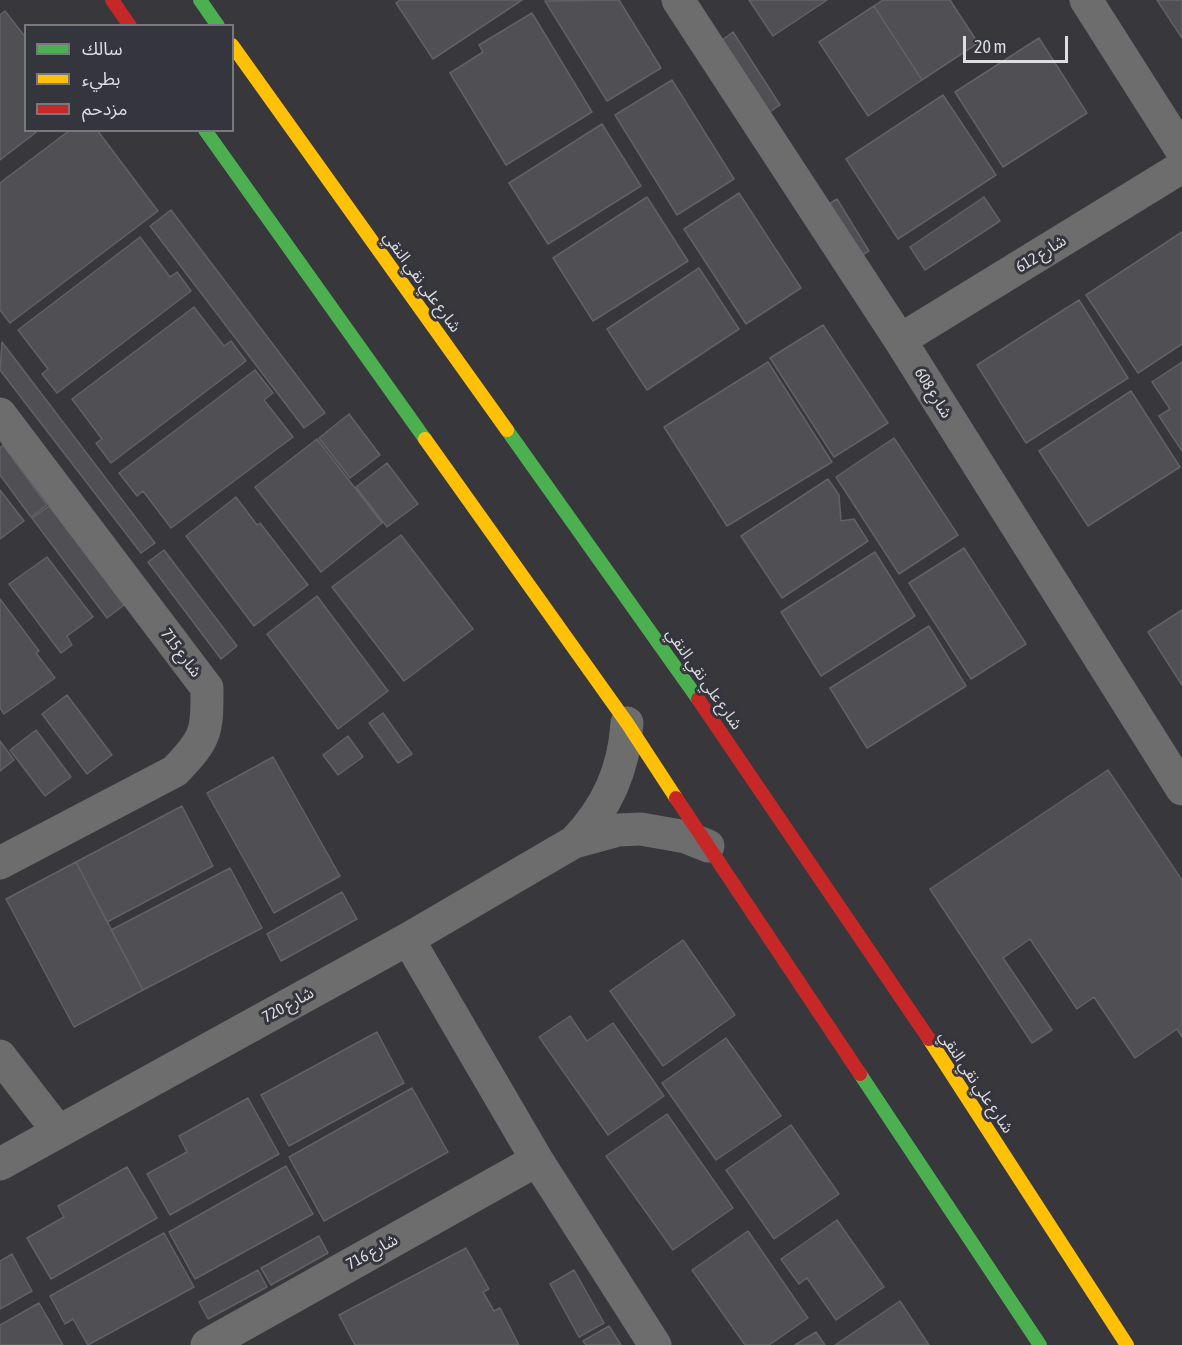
<!DOCTYPE html>
<meta charset="utf-8">
<style>
body{margin:0}
#map{position:relative;width:1182px;height:1345px;overflow:hidden;background:#37373c;font-family:"Asap Condensed","Noto Sans Arabic",sans-serif}
canvas{display:block}
.legend{position:absolute;left:24px;top:24px;width:210px;height:108px;box-sizing:border-box;background:#35353e;border:2px solid #787880;margin:0;padding:8px 10px;list-style:none;font-size:18px;color:#dddde2}
.legend li{display:flex;align-items:center;gap:12px;height:30px}
.legend b{width:30px;border:2px solid #787880}
.scale{position:absolute;left:963px;top:36px;width:105px;height:27px;box-sizing:border-box;border:3px solid #dddde2;border-top:0;padding-left:8px;font-size:18px;line-height:21px;white-space:nowrap;color:#dddde2;-webkit-text-stroke:4px #35353e;paint-order:stroke}
</style>
<div id="map">
<canvas width="1182" height="1345"></canvas>
<ul class="legend">
<li><b style="height:8px;background:#4caf50"></b>سالك</li>
<li><b style="height:8px;background:#ffc107"></b>بطيء</li>
<li><b style="height:8px;background:#c62828"></b>مزدحم</li>
</ul>
<div class="scale">20 m</div>
</div>
<script>
const context = document.querySelector('canvas').getContext('2d');
context.lineJoin = 'round';
function fill(path, color) {
  context.fillStyle = color;
  context.fill(path, 'evenodd');
}
function trace(path, color, width, dash) {
  context.strokeStyle = color;
  context.lineWidth = width;
  context.lineCap = dash ? 'butt' : 'round';
  context.setLineDash(dash || []);
  context.stroke(path);
}
function label(font, color, halo, rows, align = 'center') {
  context.font = font + ' "Asap Condensed","Noto Sans Arabic",sans-serif';
  context.lineWidth = 6;
  context.setLineDash([]);
  context.textBaseline = 'middle';
  context.strokeStyle = halo;
  context.fillStyle = color;
  for (const [text, x, y, turn = 0] of rows) {
    context.save();
    context.translate(x, y);
    context.rotate((+turn || 0) * Math.PI / 180);
    context.textAlign = isNaN(turn) ? turn : align;
    if (halo) context.strokeText(text, 0, 0);
    context.fillText(text, 0, 0);
    context.restore();
  }
}
const building = new Path2D(`
 M 400,0 L 522,0 L 433,59 L 396,3 Z
 M 619,0 L 661,68 L 607,101 L 545,1 Z
 M 749,0 L 827,0 L 773,36 Z
 M 883,0 L 950,0 L 978,43 L 922,80 L 874,6 Z
 M 1157,0 L 1182,0 L 1182,38 Z
 M 874,6 L 922,80 L 868,116 L 819,42 Z
 M 5,11 L 26,38 L 26,130 L 39,130 L 0,160 L 0,15 Z
 M 532,13 L 592,112 L 506,165 L 450,73 L 483,52 L 479,45 Z
 M 733,32 L 780,105 L 762,117 L 715,45 Z
 M 1039,38 L 1087,113 L 1003,167 L 955,92 Z
 M 672,80 L 734,179 L 677,215 L 615,115 Z
 M 943,95 L 996,175 L 898,239 L 846,159 Z
 M 602,124 L 641,186 L 548,244 L 509,183 Z
 M 70,130 L 97,130 L 158,211 L 10,323 L 0,310 L 0,183 Z
 M 739,193 L 801,288 L 746,324 L 684,229 Z
 M 647,197 L 688,261 L 593,321 L 553,258 Z
 M 984,197 L 1000,221 L 925,270 L 910,247 Z
 M 837,199 L 869,251 L 852,261 L 820,210 Z
 M 171,210 L 325,413 L 304,428 L 150,226 Z
 M 1182,232 L 1182,344 L 1138,373 L 1086,295 Z
 M 140,237 L 170,277 L 177,272 L 191,291 L 57,393 L 42,374 L 48,369 L 18,330 Z
 M 699,268 L 739,329 L 647,390 L 607,329 Z
 M 1079,300 L 1128,378 L 1026,443 L 977,365 Z
 M 194,307 L 224,346 L 231,341 L 246,361 L 111,463 L 96,443 L 102,439 L 72,399 Z
 M 823,325 L 888,423 L 834,457 L 770,358 Z
 M 2,342 L 155,543 L 141,553 L 0,370 Z
 M 768,362 L 832,462 L 727,526 L 664,427 Z
 M 1182,362 L 1182,451 L 1159,416 L 1170,409 L 1152,382 Z
 M 255,370 L 273,393 L 264,400 L 293,437 L 171,528 L 143,491 L 137,496 L 119,473 Z
 M 1131,391 L 1180,467 L 1088,526 L 1039,451 Z
 M 349,414 L 380,455 L 350,478 L 319,438 Z
 M 894,438 L 958,535 L 899,574 L 836,477 Z
 M 317,439 L 382,523 L 321,572 L 255,487 Z
 M 3,445 L 47,505 L 31,517 L 0,475 L 0,448 Z
 M 387,463 L 418,504 L 387,527 L 356,487 Z
 M 828,479 L 839,495 L 841,521 L 854,519 L 868,541 L 782,598 L 741,536 Z
 M 0,490 L 24,521 L 0,539 Z
 M 236,497 L 257,525 L 260,523 L 308,585 L 254,626 L 186,536 Z
 M 49,506 L 124,605 L 107,618 L 32,518 Z
 M 401,535 L 473,629 L 404,681 L 332,587 Z
 M 964,548 L 1026,644 L 971,679 L 909,583 Z
 M 164,550 L 237,646 L 221,659 L 148,562 Z
 M 875,552 L 915,616 L 821,676 L 781,612 Z
 M 47,557 L 93,617 L 67,636 L 72,645 L 61,653 L 9,584 Z
 M 317,596 L 388,691 L 338,729 L 267,634 Z
 M 0,599 L 39,651 L 36,653 L 55,678 L 4,714 L 0,708 Z
 M 1182,610 L 1182,685 L 1148,632 Z
 M 929,626 L 966,686 L 867,748 L 830,688 Z
 M 67,695 L 112,755 L 87,774 L 42,714 Z
 M 383,713 L 412,754 L 398,763 L 369,723 Z
 M 36,730 L 71,777 L 45,796 L 10,750 Z
 M 348,736 L 363,757 L 338,775 L 323,755 Z
 M 0,741 L 14,760 L 0,771 Z
 M 273,757 L 340,876 L 274,913 L 207,793 Z
 M 1108,770 L 1182,880 L 1182,1037 L 1177,1029 L 1135,1058 L 1094,997 L 1077,1009 L 1030,939 L 1003,958 L 1052,1030 L 1032,1043 L 930,889 Z
 M 182,806 L 213,866 L 107,922 L 76,862 Z
 M 76,862 L 143,990 L 74,1027 L 6,899 Z
 M 230,868 L 262,928 L 143,990 L 111,930 Z
 M 342,892 L 357,919 L 281,961 L 267,934 Z
 M 683,940 L 735,1015 L 663,1066 L 610,991 Z
 M 570,1016 L 587,1041 L 613,1023 L 664,1096 L 608,1135 L 539,1037 Z
 M 377,1032 L 404,1083 L 289,1146 L 261,1095 Z
 M 726,1038 L 781,1116 L 716,1160 L 662,1083 Z
 M 412,1088 L 448,1152 L 324,1221 L 289,1157 Z
 M 248,1098 L 279,1154 L 170,1215 L 147,1174 L 187,1152 L 179,1136 Z
 M 667,1114 L 733,1208 L 673,1250 L 606,1156 Z
 M 791,1125 L 839,1194 L 774,1239 L 726,1170 Z
 M 286,1166 L 313,1214 L 195,1279 L 169,1232 Z
 M 127,1167 L 157,1218 L 51,1279 L 27,1238 L 64,1217 L 58,1206 Z
 M 837,1220 L 884,1287 L 836,1320 L 807,1278 L 799,1284 L 781,1259 Z
 M 748,1231 L 808,1318 L 769,1345 L 745,1345 L 692,1270 Z
 M 164,1233 L 194,1287 L 88,1345 L 73,1319 L 65,1324 L 50,1296 Z
 M 319,1236 L 328,1253 L 271,1285 L 261,1268 Z
 M 466,1248 L 489,1289 L 483,1292 L 494,1311 L 500,1308 L 519,1345 L 355,1345 L 339,1315 Z
 M 12,1254 L 32,1291 L 0,1309 L 0,1261 Z
 M 258,1270 L 267,1287 L 208,1319 L 199,1302 Z
 M 574,1270 L 604,1323 L 579,1337 L 550,1284 Z
 M 900,1301 L 929,1345 L 835,1345 Z
 M 39,1303 L 63,1345 L 0,1345 L 0,1325 Z
 M 609,1326 L 621,1345 L 586,1345 L 583,1341 Z
 M 816,1332 L 825,1345 L 795,1345 Z`);
fill(building, '#505054');
trace(building, '#616166', 1.5);
trace(new Path2D(`
 M 678,0 L 900,340 L 1182,789
 M 1086,0 L 1182,151
 M 900,340 L 1182,167
 M 0,414 L 207,688 C 207,732 207,738 175,771 L 0,863
 M 574,842 C 607,808 624,770 627,723
 M 408,939 L 537,1160
 M 0,1056 L 58,1131
 M 0,1164 L 408,939 L 574,842 L 618,830 L 641,829 L 686,837 L 708,846
 M 207,1345 L 537,1160 L 655,1345`), '#6e6d6d', 33);
trace(new Path2D(`
 M 200,0 L 218,26
 M 205,130 L 425,439
 M 507,430 L 698,699
 M 860,1074 L 1040,1345`), '#4caf50', 14);
trace(new Path2D(`
 M 232,45 L 507,430
 M 425,439 L 627,723 L 676,798
 M 929,1039 L 1127,1345`), '#ffc107', 14);
trace(new Path2D(`
 M 112,0 L 130,26
 M 698,699 L 929,1039
 M 676,798 L 860,1074`), '#c62828', 14);
label('16px', '#dddde2', '#35353e', [
 ["شارع 612",1041,254,-32],
 ["شارع علي نقي النقي",422,282,54],
 ["شارع 608",933,393,58],
 ["شارع 715",181,653,53],
 ["شارع علي نقي النقي",704,679,55],
 ["شارع 720",288,1005,-29],
 ["شارع علي نقي النقي",976,1082,56],
 ["شارع 716",372,1252,-29]
]);
</script>
